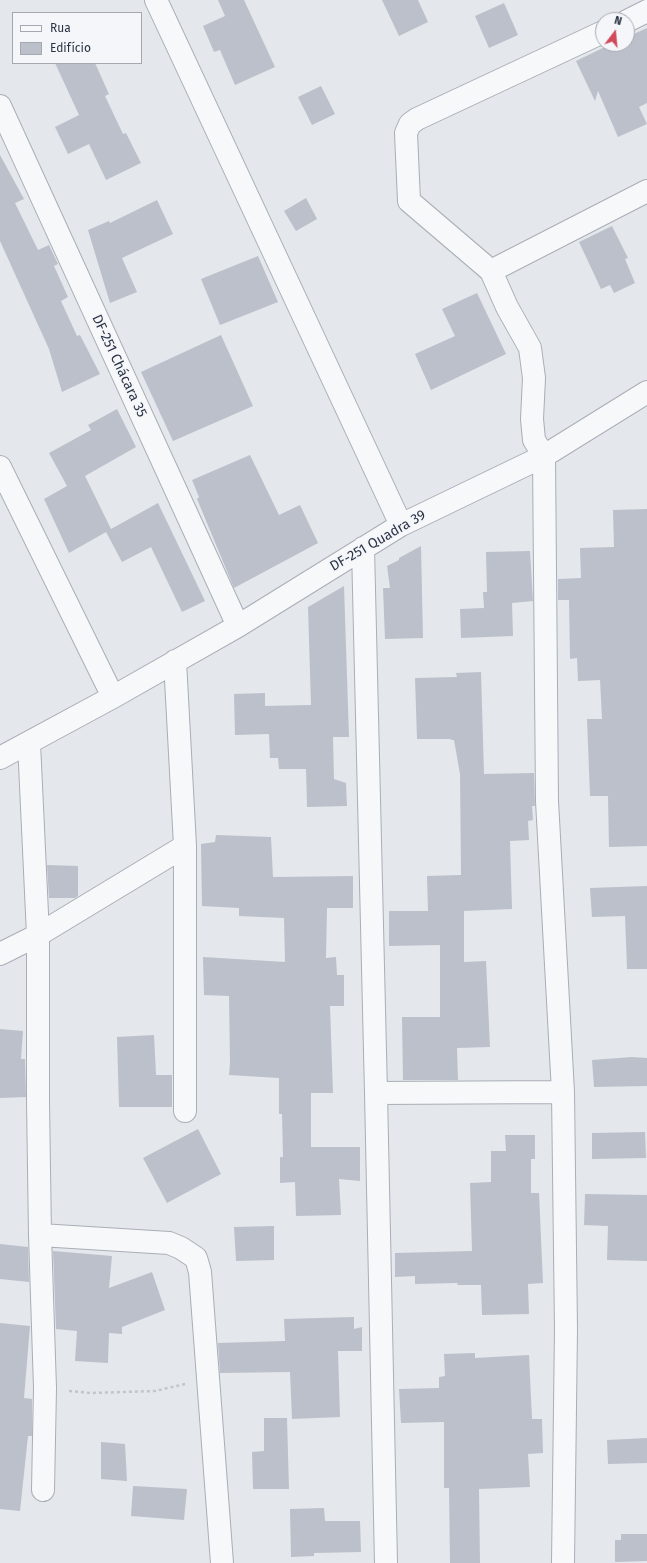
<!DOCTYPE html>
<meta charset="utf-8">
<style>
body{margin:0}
#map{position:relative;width:647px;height:1563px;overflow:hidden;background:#e4e7ec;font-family:"Fira Sans",sans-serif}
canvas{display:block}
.legend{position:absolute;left:12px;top:12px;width:130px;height:52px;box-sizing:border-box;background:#f4f6f9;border:1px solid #a4a8b1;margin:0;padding:5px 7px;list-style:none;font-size:12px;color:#2b3445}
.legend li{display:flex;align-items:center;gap:8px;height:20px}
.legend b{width:20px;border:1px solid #a4a8b1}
.north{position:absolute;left:595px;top:12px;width:40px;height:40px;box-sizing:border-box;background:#f4f6f9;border:1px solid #a4a8b1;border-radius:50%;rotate:16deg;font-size:11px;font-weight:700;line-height:16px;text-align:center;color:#2b3445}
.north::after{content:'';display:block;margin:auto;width:14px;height:18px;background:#d1495b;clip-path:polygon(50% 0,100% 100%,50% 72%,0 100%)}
</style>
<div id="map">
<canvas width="647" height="1563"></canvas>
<ul class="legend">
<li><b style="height:5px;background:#f7f8fa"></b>Rua</li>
<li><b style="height:11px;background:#bbc0ca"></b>Edifício</li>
</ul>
<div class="north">N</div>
</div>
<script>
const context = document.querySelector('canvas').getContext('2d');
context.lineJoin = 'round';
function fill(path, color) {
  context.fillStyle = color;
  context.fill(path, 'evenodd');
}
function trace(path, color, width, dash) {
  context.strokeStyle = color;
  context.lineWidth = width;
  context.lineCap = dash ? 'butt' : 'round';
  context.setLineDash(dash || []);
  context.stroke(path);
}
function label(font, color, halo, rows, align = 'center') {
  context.font = font + ' "Fira Sans",sans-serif';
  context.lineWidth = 4;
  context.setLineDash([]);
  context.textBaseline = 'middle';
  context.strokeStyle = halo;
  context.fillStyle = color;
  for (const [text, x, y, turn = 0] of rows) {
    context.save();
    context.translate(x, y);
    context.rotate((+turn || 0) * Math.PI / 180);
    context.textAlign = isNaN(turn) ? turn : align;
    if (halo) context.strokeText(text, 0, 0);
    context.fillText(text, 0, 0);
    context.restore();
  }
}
fill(new Path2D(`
 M 218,0 L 244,0 L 275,67 L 235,85 L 220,50 L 214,52 L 203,26 L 225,16 Z
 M 382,0 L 418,0 L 428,22 L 399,36 Z
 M 504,3 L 518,35 L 489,48 L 475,16 Z
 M 647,28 L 647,103 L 639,107 L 647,124 L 618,137 L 598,91 L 595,101 L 576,61 L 611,44 L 627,44 L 627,37 Z
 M 55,63 L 95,63 L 109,94 L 105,96 L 123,134 L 126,133 L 141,163 L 106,180 L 89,144 L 68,154 L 55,127 L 79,115 Z
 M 321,86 L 335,114 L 312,125 L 298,97 Z
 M 0,155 L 24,199 L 15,203 L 38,250 L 49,245 L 58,264 L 54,266 L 68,297 L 61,301 L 77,336 L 80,335 L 100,374 L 62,392 L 49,349 L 0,241 Z
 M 306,198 L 317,219 L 296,231 L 284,211 Z
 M 157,200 L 173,234 L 122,258 L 137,292 L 110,303 L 88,230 L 109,221 L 110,223 Z
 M 612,226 L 628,258 L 625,259 L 635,283 L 614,293 L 610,285 L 601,289 L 579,242 Z
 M 258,256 L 278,302 L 220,325 L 201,279 Z
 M 477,293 L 506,354 L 431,390 L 415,354 L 455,336 L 442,309 Z
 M 221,335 L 253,406 L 173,441 L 141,372 Z
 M 117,409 L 136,447 L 85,476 L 111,529 L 158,503 L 205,601 L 182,612 L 151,547 L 122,562 L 106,532 L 69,553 L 44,499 L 67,486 L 49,453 L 91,430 L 88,425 Z
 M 250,455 L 279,515 L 300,505 L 318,543 L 234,588 L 197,499 L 199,497 L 192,480 Z
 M 647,509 L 647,846 L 609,847 L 608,796 L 590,796 L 587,719 L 602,719 L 600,680 L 578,681 L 577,658 L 570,659 L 569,600 L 558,600 L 558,579 L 581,578 L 580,548 L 614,547 L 613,510 Z
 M 421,546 L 423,638 L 385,639 L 383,588 L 390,588 L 387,566 L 399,560 L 399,558 Z
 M 530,551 L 533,601 L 512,603 L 513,636 L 461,638 L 460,609 L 484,608 L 483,592 L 487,592 L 486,552 Z
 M 344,586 L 349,737 L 333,737 L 334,779 L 346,783 L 347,806 L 307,807 L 306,769 L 279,769 L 278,758 L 270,758 L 269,734 L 235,735 L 234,694 L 265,693 L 265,706 L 311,705 L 308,607 Z
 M 481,672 L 484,774 L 534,773 L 535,806 L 532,806 L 533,820 L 528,821 L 529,840 L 510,841 L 512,909 L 464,911 L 464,962 L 486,961 L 490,1047 L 457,1048 L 458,1080 L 403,1080 L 402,1017 L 440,1017 L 440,945 L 389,946 L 389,911 L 428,911 L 427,876 L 461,875 L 460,774 L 454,740 L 451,740 L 451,739 L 417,739 L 415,678 L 457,677 L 456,673 Z
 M 216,835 L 271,837 L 273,877 L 353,876 L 353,908 L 327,908 L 326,958 L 336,957 L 337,975 L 344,975 L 344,1006 L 330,1006 L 333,1093 L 311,1093 L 311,1147 L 360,1147 L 360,1181 L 339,1179 L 341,1215 L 296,1216 L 295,1182 L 280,1183 L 280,1157 L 283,1157 L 282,1114 L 279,1114 L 279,1078 L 229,1075 L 230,1063 L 229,996 L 204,995 L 203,957 L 285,962 L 284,918 L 239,916 L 239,908 L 202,906 L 201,844 L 215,842 Z
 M 47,865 L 78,866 L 78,896 L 75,898 L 49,898 Z
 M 647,886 L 647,969 L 627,969 L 625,916 L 592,917 L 590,888 Z
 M 0,1029 L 23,1031 L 21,1059 L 25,1059 L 26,1097 L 0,1098 Z
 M 154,1035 L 156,1075 L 172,1075 L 172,1107 L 119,1107 L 117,1037 Z
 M 632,1057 L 647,1058 L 647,1086 L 594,1087 L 592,1060 Z
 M 198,1129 L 221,1174 L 167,1203 L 143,1158 Z
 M 645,1132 L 646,1158 L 592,1159 L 592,1133 Z
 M 505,1135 L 535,1135 L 535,1159 L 531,1159 L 531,1193 L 539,1193 L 543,1283 L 528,1284 L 529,1314 L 482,1315 L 481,1285 L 457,1285 L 458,1283 L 415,1284 L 415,1276 L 395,1277 L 395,1253 L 472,1251 L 470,1183 L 491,1182 L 491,1151 L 506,1151 Z
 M 585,1194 L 647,1195 L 647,1261 L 607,1260 L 608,1226 L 584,1225 Z
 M 274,1226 L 274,1260 L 236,1261 L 234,1227 Z
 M 0,1244 L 28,1247 L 29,1282 L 0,1279 Z
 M 53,1251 L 112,1256 L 109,1288 L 152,1272 L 165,1310 L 122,1327 L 122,1334 L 109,1333 L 108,1363 L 75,1361 L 77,1331 L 56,1329 Z
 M 354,1317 L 354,1329 L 362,1327 L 362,1351 L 338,1351 L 340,1417 L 292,1419 L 290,1372 L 220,1373 L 218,1343 L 285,1341 L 284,1319 Z
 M 0,1323 L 30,1326 L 24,1398 L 32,1399 L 32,1436 L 28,1436 L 20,1511 L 0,1509 Z
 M 475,1353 L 475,1358 L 529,1355 L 532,1419 L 542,1419 L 543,1453 L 528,1454 L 530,1487 L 479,1489 L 480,1563 L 450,1563 L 449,1488 L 444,1488 L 444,1422 L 401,1423 L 399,1389 L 439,1388 L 439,1377 L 445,1376 L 444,1354 Z
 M 264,1418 L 287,1418 L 289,1489 L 253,1489 L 252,1452 L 264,1451 Z
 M 647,1438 L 647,1463 L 608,1464 L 607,1440 Z
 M 101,1442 L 125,1444 L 127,1481 L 101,1479 Z
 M 133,1486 L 187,1489 L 184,1520 L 131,1516 Z
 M 324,1508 L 325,1521 L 360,1521 L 361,1552 L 314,1553 L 314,1556 L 291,1557 L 290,1509 Z
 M 621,1534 L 647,1534 L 647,1561 L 615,1562 L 615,1540 L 621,1540 Z`), '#bbc0ca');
const minor = new Path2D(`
 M 156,0 L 401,525
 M 627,21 L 647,11
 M 0,106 L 238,626
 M 491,271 L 647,191
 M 0,467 L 113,697
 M 363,548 L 376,1093 L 386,1563
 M 175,661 L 185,846 L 185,1111
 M 29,743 L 38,935 L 38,1101 L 40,1235 L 45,1388 L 43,1490
 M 0,758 L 113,697 L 238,626 L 401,525 L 544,456 L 647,392
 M 0,954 L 38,935 L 185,846
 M 376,1093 L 563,1092
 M 40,1235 L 169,1243 L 181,1248 L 196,1258 L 200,1272 L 222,1563
 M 563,1563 L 566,1329 L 563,1092 L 547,801 L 544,456 L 534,440 L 532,419 L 534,378 L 530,348 L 507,307 L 491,271 L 409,201 L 406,133 L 410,124 L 417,119 L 603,32`);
trace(minor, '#a9aeb7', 24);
trace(new Path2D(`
 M 69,1391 L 91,1393 L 155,1391 L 185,1384`), '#c2c5cb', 2.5, [3, 3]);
trace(minor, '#f7f8fa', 22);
label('14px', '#2b3445', '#f4f6f9', [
 ["DF-251 Chácara 35",119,366,65],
 ["DF-251 Quadra 39",378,541,-30]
]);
</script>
